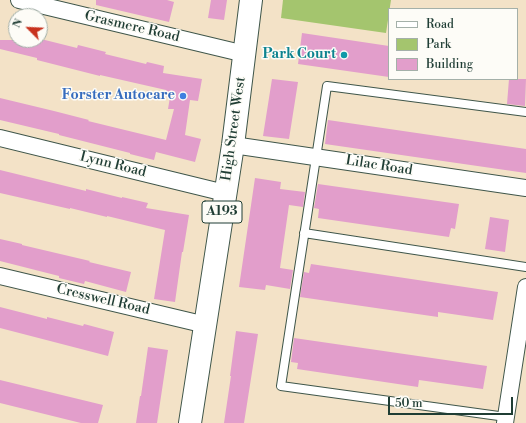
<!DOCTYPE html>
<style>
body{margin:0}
#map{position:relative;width:526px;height:423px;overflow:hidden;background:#f3e2c7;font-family:"Libre Bodoni",serif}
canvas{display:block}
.legend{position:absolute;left:388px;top:8px;width:130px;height:72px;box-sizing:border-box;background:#fdfcf7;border:1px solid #a4b0a9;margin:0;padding:5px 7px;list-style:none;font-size:12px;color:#1f3d34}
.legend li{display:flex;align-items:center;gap:8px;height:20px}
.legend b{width:20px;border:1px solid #a4b0a9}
.north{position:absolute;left:8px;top:8px;width:40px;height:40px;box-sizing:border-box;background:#fdfcf7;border:1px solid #a4b0a9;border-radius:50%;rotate:294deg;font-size:11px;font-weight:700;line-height:16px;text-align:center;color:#1f3d34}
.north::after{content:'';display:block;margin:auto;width:14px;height:18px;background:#c8321e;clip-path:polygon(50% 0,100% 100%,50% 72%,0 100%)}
.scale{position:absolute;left:388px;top:397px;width:125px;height:18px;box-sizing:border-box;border:2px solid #1f3d34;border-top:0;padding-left:5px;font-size:12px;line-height:14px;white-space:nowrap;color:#1f3d34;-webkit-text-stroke:3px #fdfcf7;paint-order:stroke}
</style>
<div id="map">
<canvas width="526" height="423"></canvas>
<ul class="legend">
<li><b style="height:5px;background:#fff"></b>Road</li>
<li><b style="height:11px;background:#a4c56e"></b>Park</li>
<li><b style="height:11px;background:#e29ecb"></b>Building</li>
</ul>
<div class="north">N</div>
<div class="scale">50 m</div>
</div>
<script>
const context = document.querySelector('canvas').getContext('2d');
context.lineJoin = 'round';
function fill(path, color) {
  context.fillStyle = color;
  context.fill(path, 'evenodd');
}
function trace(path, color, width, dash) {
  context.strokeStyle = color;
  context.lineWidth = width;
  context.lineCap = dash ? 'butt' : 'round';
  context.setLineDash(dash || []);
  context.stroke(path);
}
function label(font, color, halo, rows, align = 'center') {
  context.font = font + ' "Libre Bodoni",serif';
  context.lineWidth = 3;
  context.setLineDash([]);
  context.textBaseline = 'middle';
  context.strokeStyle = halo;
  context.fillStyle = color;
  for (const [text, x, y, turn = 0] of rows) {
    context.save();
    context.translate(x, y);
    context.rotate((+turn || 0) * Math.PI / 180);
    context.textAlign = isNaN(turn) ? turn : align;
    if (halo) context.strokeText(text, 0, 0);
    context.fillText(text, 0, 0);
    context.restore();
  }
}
fill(new Path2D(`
 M 283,0 L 391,0 L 386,33 L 281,18 Z`), '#a4c56e');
fill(new Path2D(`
 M 96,0 L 167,0 L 174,2 L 169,22 L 96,5 Z
 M 211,0 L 227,0 L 224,20 L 208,18 Z
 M 302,33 L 389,46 L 389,77 L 298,64 Z
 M 0,40 L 45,40 L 77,48 L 78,45 L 106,52 L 105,54 L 146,64 L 147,62 L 164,66 L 163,73 L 202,79 L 198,101 L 190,100 L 185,135 L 201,139 L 195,162 L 156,152 L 154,160 L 130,154 L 130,153 L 59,135 L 59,134 L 0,120 L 0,98 L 54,111 L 89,120 L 88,121 L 166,140 L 174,109 L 168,109 L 170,97 L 165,96 L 166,90 L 100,75 L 100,76 L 37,60 L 37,58 L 0,49 Z
 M 272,79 L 298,82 L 289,139 L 263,136 Z
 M 509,79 L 526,79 L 525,106 L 507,104 Z
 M 328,120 L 526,149 L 526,173 L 325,144 Z
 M 0,170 L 86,191 L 86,189 L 122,198 L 122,197 L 148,203 L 146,208 L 189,215 L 183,252 L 182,252 L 175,302 L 154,299 L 165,230 L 107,216 L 107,217 L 70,208 L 70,209 L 0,193 Z
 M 255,178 L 281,182 L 280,189 L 305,192 L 303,207 L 289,205 L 280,268 L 293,270 L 290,289 L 266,285 L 265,290 L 239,287 Z
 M 318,184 L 459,204 L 455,229 L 451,228 L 449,237 L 318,218 L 319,209 L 314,208 Z
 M 490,217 L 509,220 L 505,252 L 485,249 Z
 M 0,239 L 22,244 L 22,245 L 90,261 L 89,262 L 131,272 L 126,292 L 85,281 L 84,284 L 59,278 L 59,276 L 0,261 Z
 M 311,264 L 498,292 L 493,320 L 438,312 L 438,317 L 300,297 L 304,272 L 309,273 Z
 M 0,307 L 47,319 L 47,317 L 83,326 L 84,324 L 114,332 L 108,356 L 0,328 Z
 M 236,331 L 258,334 L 244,423 L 224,423 L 231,376 L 230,376 Z
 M 294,338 L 487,366 L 483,389 L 419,380 L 418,387 L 297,369 L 298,363 L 291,362 Z
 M 148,347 L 168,350 L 157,423 L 136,423 L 140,396 L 141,396 Z
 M 0,380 L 103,405 L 98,423 L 81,423 L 0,403 Z`), '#e29ecb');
const lane = new Path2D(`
 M 304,233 L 526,267
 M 506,417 L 281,386 L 327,86 L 526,112`);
const street = new Path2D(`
 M 19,0 L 245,54
 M 0,138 L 225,193
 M 233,145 L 526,188
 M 0,276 L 206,325
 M 505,423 L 526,287`);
const primary = new Path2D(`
 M 190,423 L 233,145 L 251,0`);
trace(lane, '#3f564a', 10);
trace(street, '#3f564a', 18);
trace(primary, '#3f564a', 24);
trace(lane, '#fff', 8);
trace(street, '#fff', 16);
trace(primary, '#fff', 22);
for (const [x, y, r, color] of [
 [344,55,4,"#0f9aa8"],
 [183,96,4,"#3f7fe0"]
]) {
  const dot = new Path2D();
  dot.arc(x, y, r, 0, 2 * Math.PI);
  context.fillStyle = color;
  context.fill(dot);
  trace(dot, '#fdfcf7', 1.5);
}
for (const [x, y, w] of [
 [222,212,40]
]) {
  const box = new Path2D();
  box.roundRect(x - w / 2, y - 11, w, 22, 3);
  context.fillStyle = '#fdfcf7';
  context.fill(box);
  trace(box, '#1f3d34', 1);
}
label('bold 13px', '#1f3d34', null, [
 ["A193",222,212]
]);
label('14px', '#1f3d34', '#fdfcf7', [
 ["Grasmere Road",132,27,13],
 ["High Street West",234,129,-82],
 ["Lynn Road",113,165,14],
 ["Lilac Road",379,166,9],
 ["Cresswell Road",103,300,13]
]);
label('bold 14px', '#0d838f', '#fdfcf7', [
 ["Park Court",336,55]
], 'right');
label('bold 14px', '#366cbe', '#fdfcf7', [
 ["Forster Autocare",175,96]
], 'right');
</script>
